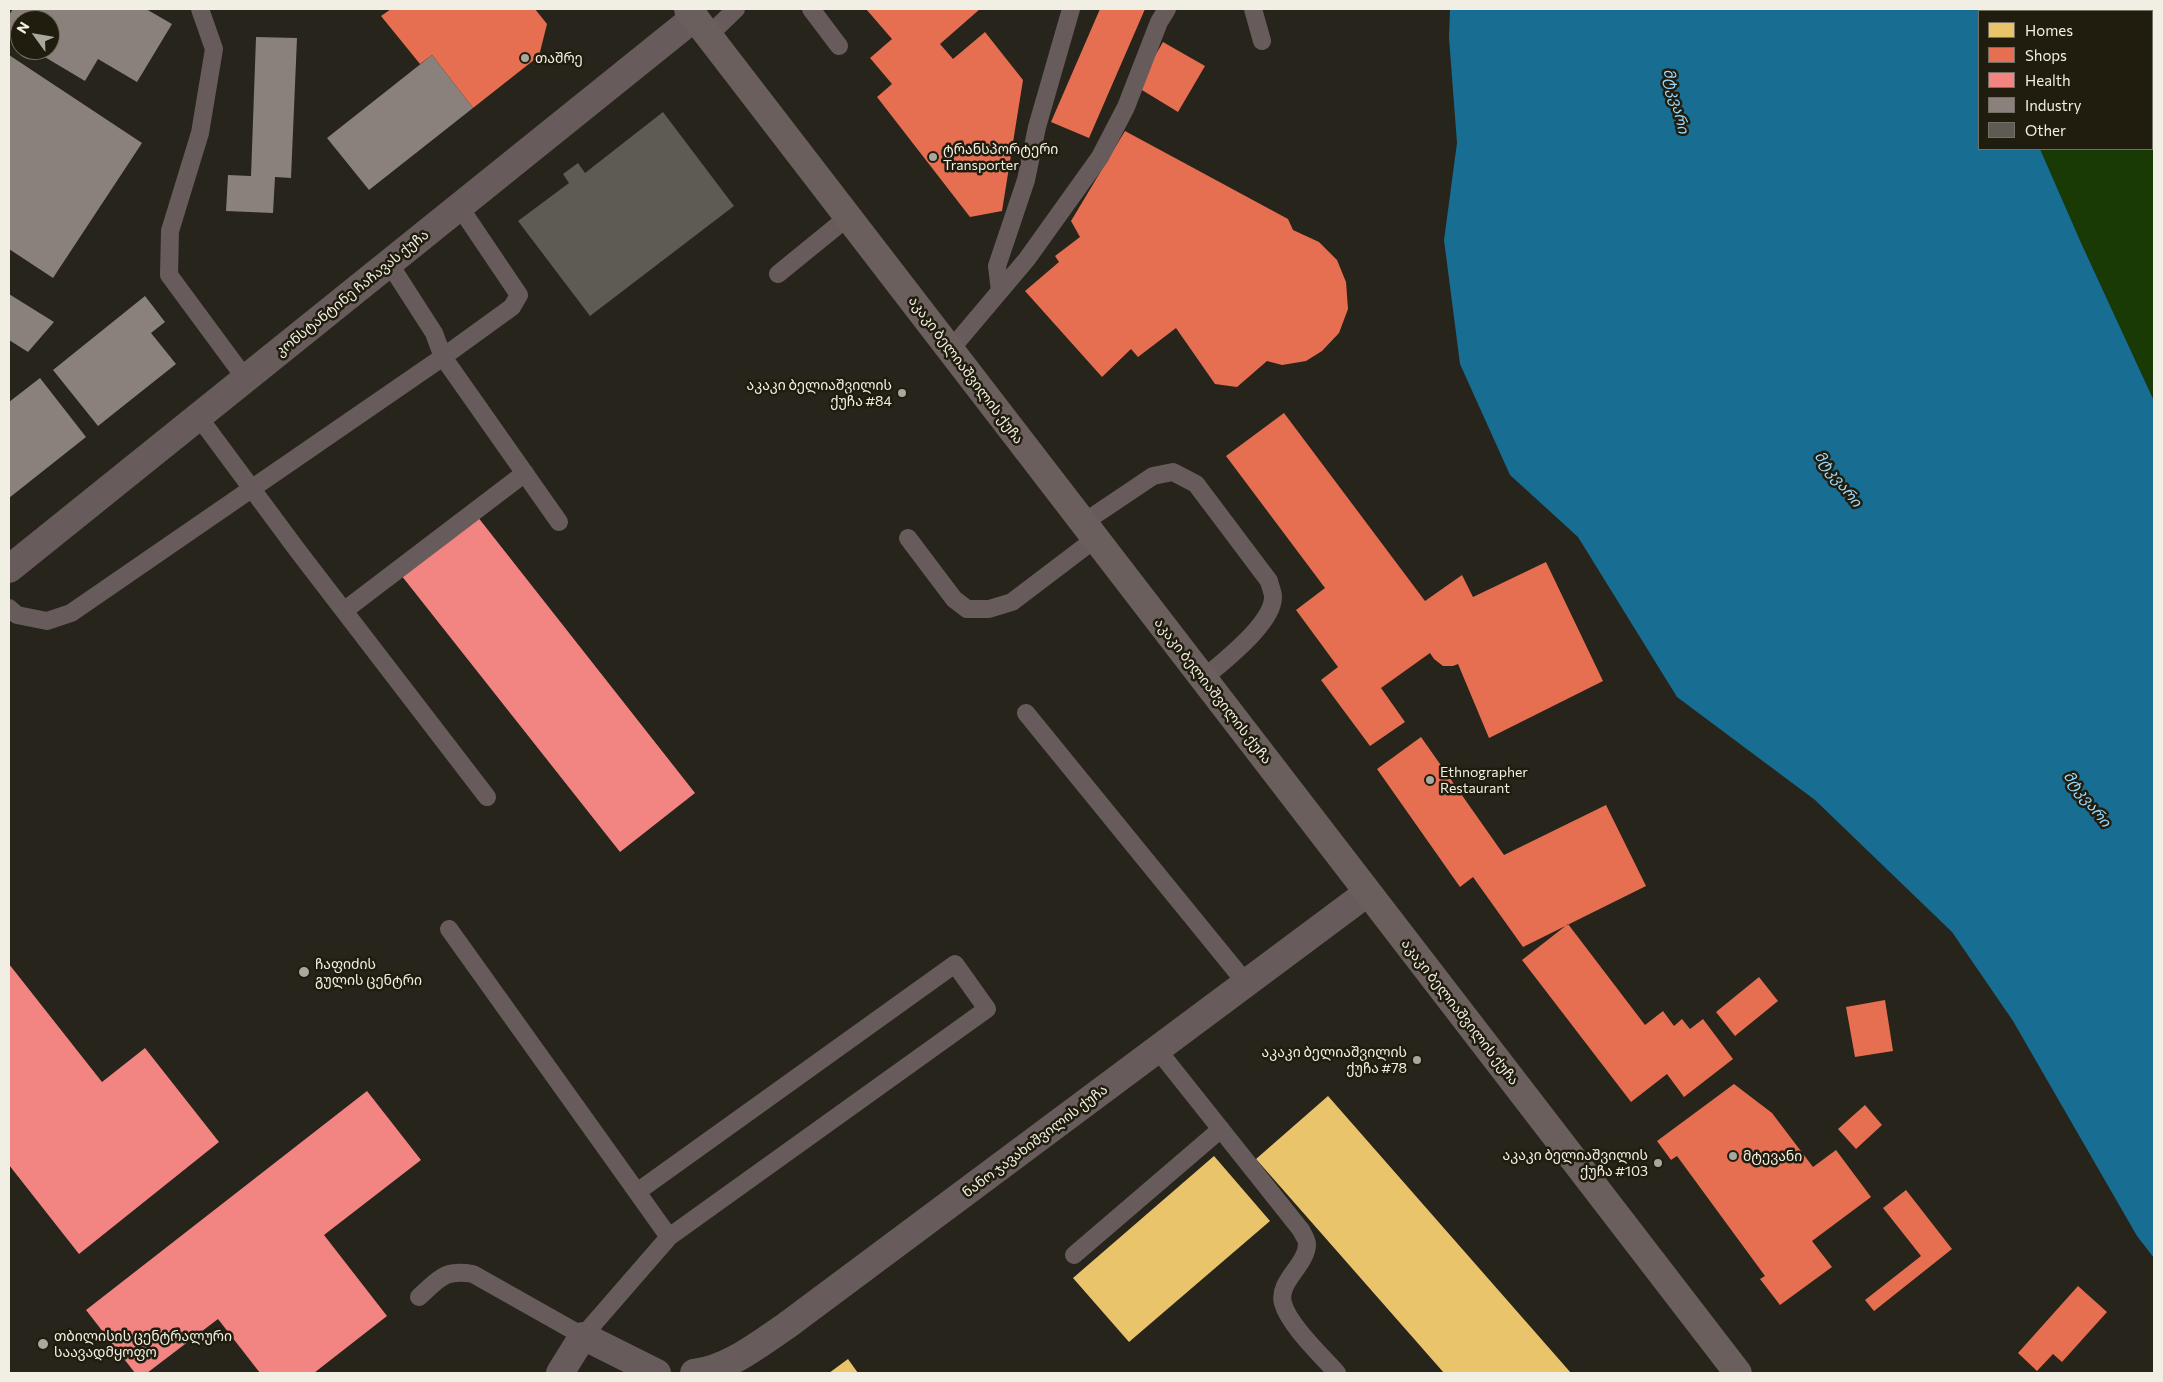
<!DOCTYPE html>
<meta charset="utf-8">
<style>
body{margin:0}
#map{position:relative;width:2163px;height:1382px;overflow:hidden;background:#26241b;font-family:Commissioner,sans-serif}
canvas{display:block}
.frame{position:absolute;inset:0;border:10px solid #f1efe4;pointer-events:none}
.legend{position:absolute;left:1978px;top:10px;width:175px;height:140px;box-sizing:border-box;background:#211d0e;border:1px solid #747164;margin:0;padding:6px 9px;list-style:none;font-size:15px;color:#f1efe4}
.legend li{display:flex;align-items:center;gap:10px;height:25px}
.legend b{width:25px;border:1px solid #747164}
.north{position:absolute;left:10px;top:10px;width:50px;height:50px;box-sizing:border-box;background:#211d0e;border:1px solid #747164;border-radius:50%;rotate:302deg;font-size:14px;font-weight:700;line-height:20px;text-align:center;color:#f1efe4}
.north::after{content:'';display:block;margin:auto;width:18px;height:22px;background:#aaa89e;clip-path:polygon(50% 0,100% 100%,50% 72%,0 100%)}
</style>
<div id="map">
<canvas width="2163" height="1382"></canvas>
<div class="frame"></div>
<ul class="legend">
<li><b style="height:14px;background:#e9c46a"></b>Homes</li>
<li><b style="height:14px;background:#e76f51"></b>Shops</li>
<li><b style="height:14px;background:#f28482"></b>Health</li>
<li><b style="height:14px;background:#8a817c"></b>Industry</li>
<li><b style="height:14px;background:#5d5b53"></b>Other</li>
</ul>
<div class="north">N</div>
</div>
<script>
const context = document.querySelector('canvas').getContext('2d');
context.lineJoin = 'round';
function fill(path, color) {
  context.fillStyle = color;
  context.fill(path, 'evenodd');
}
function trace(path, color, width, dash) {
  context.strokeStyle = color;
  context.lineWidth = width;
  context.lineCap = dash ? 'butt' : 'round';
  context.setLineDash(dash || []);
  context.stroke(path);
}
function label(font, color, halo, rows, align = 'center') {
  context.font = font + ' Commissioner,"Noto Sans Georgian",sans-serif';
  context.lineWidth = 5;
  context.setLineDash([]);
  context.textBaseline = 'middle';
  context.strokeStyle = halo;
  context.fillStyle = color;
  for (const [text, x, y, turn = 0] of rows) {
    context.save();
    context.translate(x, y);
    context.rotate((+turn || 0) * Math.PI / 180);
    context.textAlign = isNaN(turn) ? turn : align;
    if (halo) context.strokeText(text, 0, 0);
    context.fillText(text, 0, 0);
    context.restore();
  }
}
fill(new Path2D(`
 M 1980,9 L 2154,9 L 2154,401 L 2082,245 L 2040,149 L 2152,149 L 2152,11 L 1981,11 Z`), '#193905');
fill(new Path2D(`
 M 1450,9 L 1980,9 L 1979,149 L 2040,149 L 2082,245 L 2154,401 L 2154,1258 L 2137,1236 L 2013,1021 L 1952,932 L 1815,800 L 1677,697 L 1578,537 L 1510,475 L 1460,364 L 1444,240 L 1457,143 L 1449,38 Z`), '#176d92');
fill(new Path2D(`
 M 1328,1096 L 1571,1373 L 1444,1373 L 1256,1159 Z
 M 1214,1156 L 1270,1221 L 1129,1342 L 1073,1278 Z
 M 848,1359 L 858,1373 L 829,1373 Z`), '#e9c46a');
fill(new Path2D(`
 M 391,9 L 535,9 L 547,24 L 539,56 L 473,108 L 432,55 L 420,64 L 381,16 Z
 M 866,9 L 980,9 L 940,44 L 953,59 L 985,32 L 1023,80 L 1002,211 L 970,217 L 877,97 L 892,84 L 870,58 L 892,39 Z
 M 1100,9 L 1145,9 L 1089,138 L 1051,122 Z
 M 1163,42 L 1205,66 L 1178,112 L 1137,87 Z
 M 1125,131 L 1288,219 L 1293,230 L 1319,242 L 1337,260 L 1346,282 L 1348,309 L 1339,333 L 1322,351 L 1306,361 L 1282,365 L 1267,361 L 1237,387 L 1215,384 L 1176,328 L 1138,357 L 1131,349 L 1102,377 L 1025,291 L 1059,262 L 1055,256 L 1080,237 L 1071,221 Z
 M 1284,413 L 1425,601 L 1462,575 L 1473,597 L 1546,562 L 1603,681 L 1489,738 L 1458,664 L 1453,666 L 1443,666 L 1434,659 L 1430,653 L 1381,688 L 1405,722 L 1370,746 L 1321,680 L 1338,667 L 1296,610 L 1325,588 L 1226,456 Z
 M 1421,737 L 1504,855 L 1606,805 L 1646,886 L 1523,947 L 1473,877 L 1460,887 L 1377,769 Z
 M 1568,924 L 1645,1025 L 1663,1011 L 1674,1026 L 1682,1019 L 1690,1029 L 1703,1019 L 1733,1059 L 1684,1097 L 1667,1074 L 1631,1102 L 1522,960 Z
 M 1759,977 L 1778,1001 L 1735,1036 L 1716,1012 Z
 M 1885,1000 L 1893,1051 L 1855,1057 L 1846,1007 Z
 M 1734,1084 L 1772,1113 L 1813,1167 L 1836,1150 L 1871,1197 L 1812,1241 L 1832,1267 L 1780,1305 L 1760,1279 L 1765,1276 L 1677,1156 L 1671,1160 L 1657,1141 Z
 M 1865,1105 L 1882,1125 L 1856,1149 L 1838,1129 Z
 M 1906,1190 L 1952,1249 L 1874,1311 L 1865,1300 L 1921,1256 L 1883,1208 Z
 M 2078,1286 L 2107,1312 L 2062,1362 L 2053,1354 L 2037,1371 L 2018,1353 Z`), '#e76f51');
fill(new Path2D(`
 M 477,516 L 695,793 L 620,852 L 401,575 Z
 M 9,964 L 102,1082 L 145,1048 L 219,1142 L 79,1254 L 9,1165 Z
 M 367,1091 L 421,1160 L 324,1235 L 387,1316 L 314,1373 L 260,1373 L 218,1319 L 147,1373 L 135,1373 L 86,1310 Z`), '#f28482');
fill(new Path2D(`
 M 13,9 L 146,9 L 172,24 L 137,82 L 98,59 L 85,81 L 33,50 L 50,50 L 50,20 L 20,20 L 20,42 L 9,36 L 9,15 Z
 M 256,37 L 297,38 L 291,178 L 275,177 L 273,213 L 226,211 L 228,175 L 251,176 Z
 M 9,55 L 142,143 L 53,278 L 9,249 Z
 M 432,55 L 473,108 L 369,190 L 327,138 Z
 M 9,294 L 54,322 L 28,352 L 9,340 Z
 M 145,296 L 165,322 L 151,333 L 176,364 L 98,426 L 53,370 Z
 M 40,378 L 86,437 L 9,498 L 9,402 Z`), '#8a817c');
fill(new Path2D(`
 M 663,112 L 734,206 L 590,316 L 518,221 L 569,183 L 563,174 L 578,163 L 585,173 Z`), '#5d5b53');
trace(new Path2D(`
 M 200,9 L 214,49 L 200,133 L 170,231 L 169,275 L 245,378
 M 811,9 L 839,46
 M 1253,9 L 1262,41
 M 709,35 L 736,9
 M 459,206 L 519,295 L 512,307 L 443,357 L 559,522
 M 778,274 L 848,217
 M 1000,291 L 1027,259 L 1100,157 L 1126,107 L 1159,22 L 1167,9
 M 951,349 L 1000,291 L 997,266 L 1026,180 L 1037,127 L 1071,9
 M 198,416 L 298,551 L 487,797
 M 1083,523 L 1153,476 L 1173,472 L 1196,484 L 1269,581 C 1270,586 1273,592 1273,597 C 1273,624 1222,662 1203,679
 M 908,538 L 954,599 L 967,609 L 989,609 L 1012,602 L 1095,539
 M 9,608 L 17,615 L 47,621 L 71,613 L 443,357 L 434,333 L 389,263
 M 345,610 L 525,473
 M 1026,713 L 1246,983
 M 1157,1049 L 1301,1230 C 1303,1234 1307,1240 1307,1244 C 1307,1265 1277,1282 1283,1303 C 1288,1324 1322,1356 1337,1373
 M 637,1192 L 669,1237
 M 1074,1255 L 1221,1129
 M 419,1297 C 439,1279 444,1269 473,1274 L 583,1336 L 669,1237 L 987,1009 L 955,964 L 637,1192 L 449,929`), '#675c5b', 18);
trace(new Path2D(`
 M 560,1373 L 583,1336 L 657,1373
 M 694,1373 C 728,1369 758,1345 786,1326 L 1367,893`), '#675c5b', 28);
trace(new Path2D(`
 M 9,569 L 695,17`), '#675c5b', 28);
trace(new Path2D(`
 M 688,9 L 1738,1373`), '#6a5f5c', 28);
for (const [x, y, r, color] of [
 [525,58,5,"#aaa89e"],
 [933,157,5,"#aaa89e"],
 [902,393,5,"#aaa89e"],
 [1430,780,5,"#aaa89e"],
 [304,972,6,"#aaa89e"],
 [1417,1060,5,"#aaa89e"],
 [1733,1156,5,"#aaa89e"],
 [1658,1163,5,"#aaa89e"],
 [43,1344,6,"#aaa89e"]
]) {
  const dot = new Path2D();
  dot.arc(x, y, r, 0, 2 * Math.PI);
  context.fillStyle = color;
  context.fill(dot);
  trace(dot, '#211d0e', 2);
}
label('14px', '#f1efe4', '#211d0e', [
 ["თაშრე",535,58],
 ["ტრანსპორტერი",943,149],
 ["Transporter",943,165],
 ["აკაკი ბელიაშვილის",892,385,"right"],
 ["ქუჩა #84",892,401,"right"],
 ["Ethnographer",1440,772],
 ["Restaurant",1440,788],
 ["ჩაფიძის",315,964],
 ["გულის ცენტრი",315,980],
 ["აკაკი ბელიაშვილის",1407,1052,"right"],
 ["ქუჩა #78",1407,1068,"right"],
 ["აკაკი ბელიაშვილის",1648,1155,"right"],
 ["ქუჩა #103",1648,1171,"right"],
 ["მტევანი",1743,1156],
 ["თბილისის ცენტრალური",54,1336],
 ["საავადმყოფო",54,1352]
], 'left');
label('14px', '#f1efe4', '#211d0e', [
 ["კონსტანტინე ჩაჩავას ქუჩა",352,293,-39],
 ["აკაკი ბელიაშვილის ქუჩა",966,370,53],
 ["აკაკი ბელიაშვილის ქუჩა",1213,691,52],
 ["აკაკი ბელიაშვილის ქუჩა",1460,1012,52],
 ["ნანო ჯავახიშვილის ქუჩა",1035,1141,-37]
]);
label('italic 15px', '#9cdafe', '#211d0e', [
 ["მტკვარი",1676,101,76],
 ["მტკვარი",1838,479,52],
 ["მტკვარი",2087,799,52]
]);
</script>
